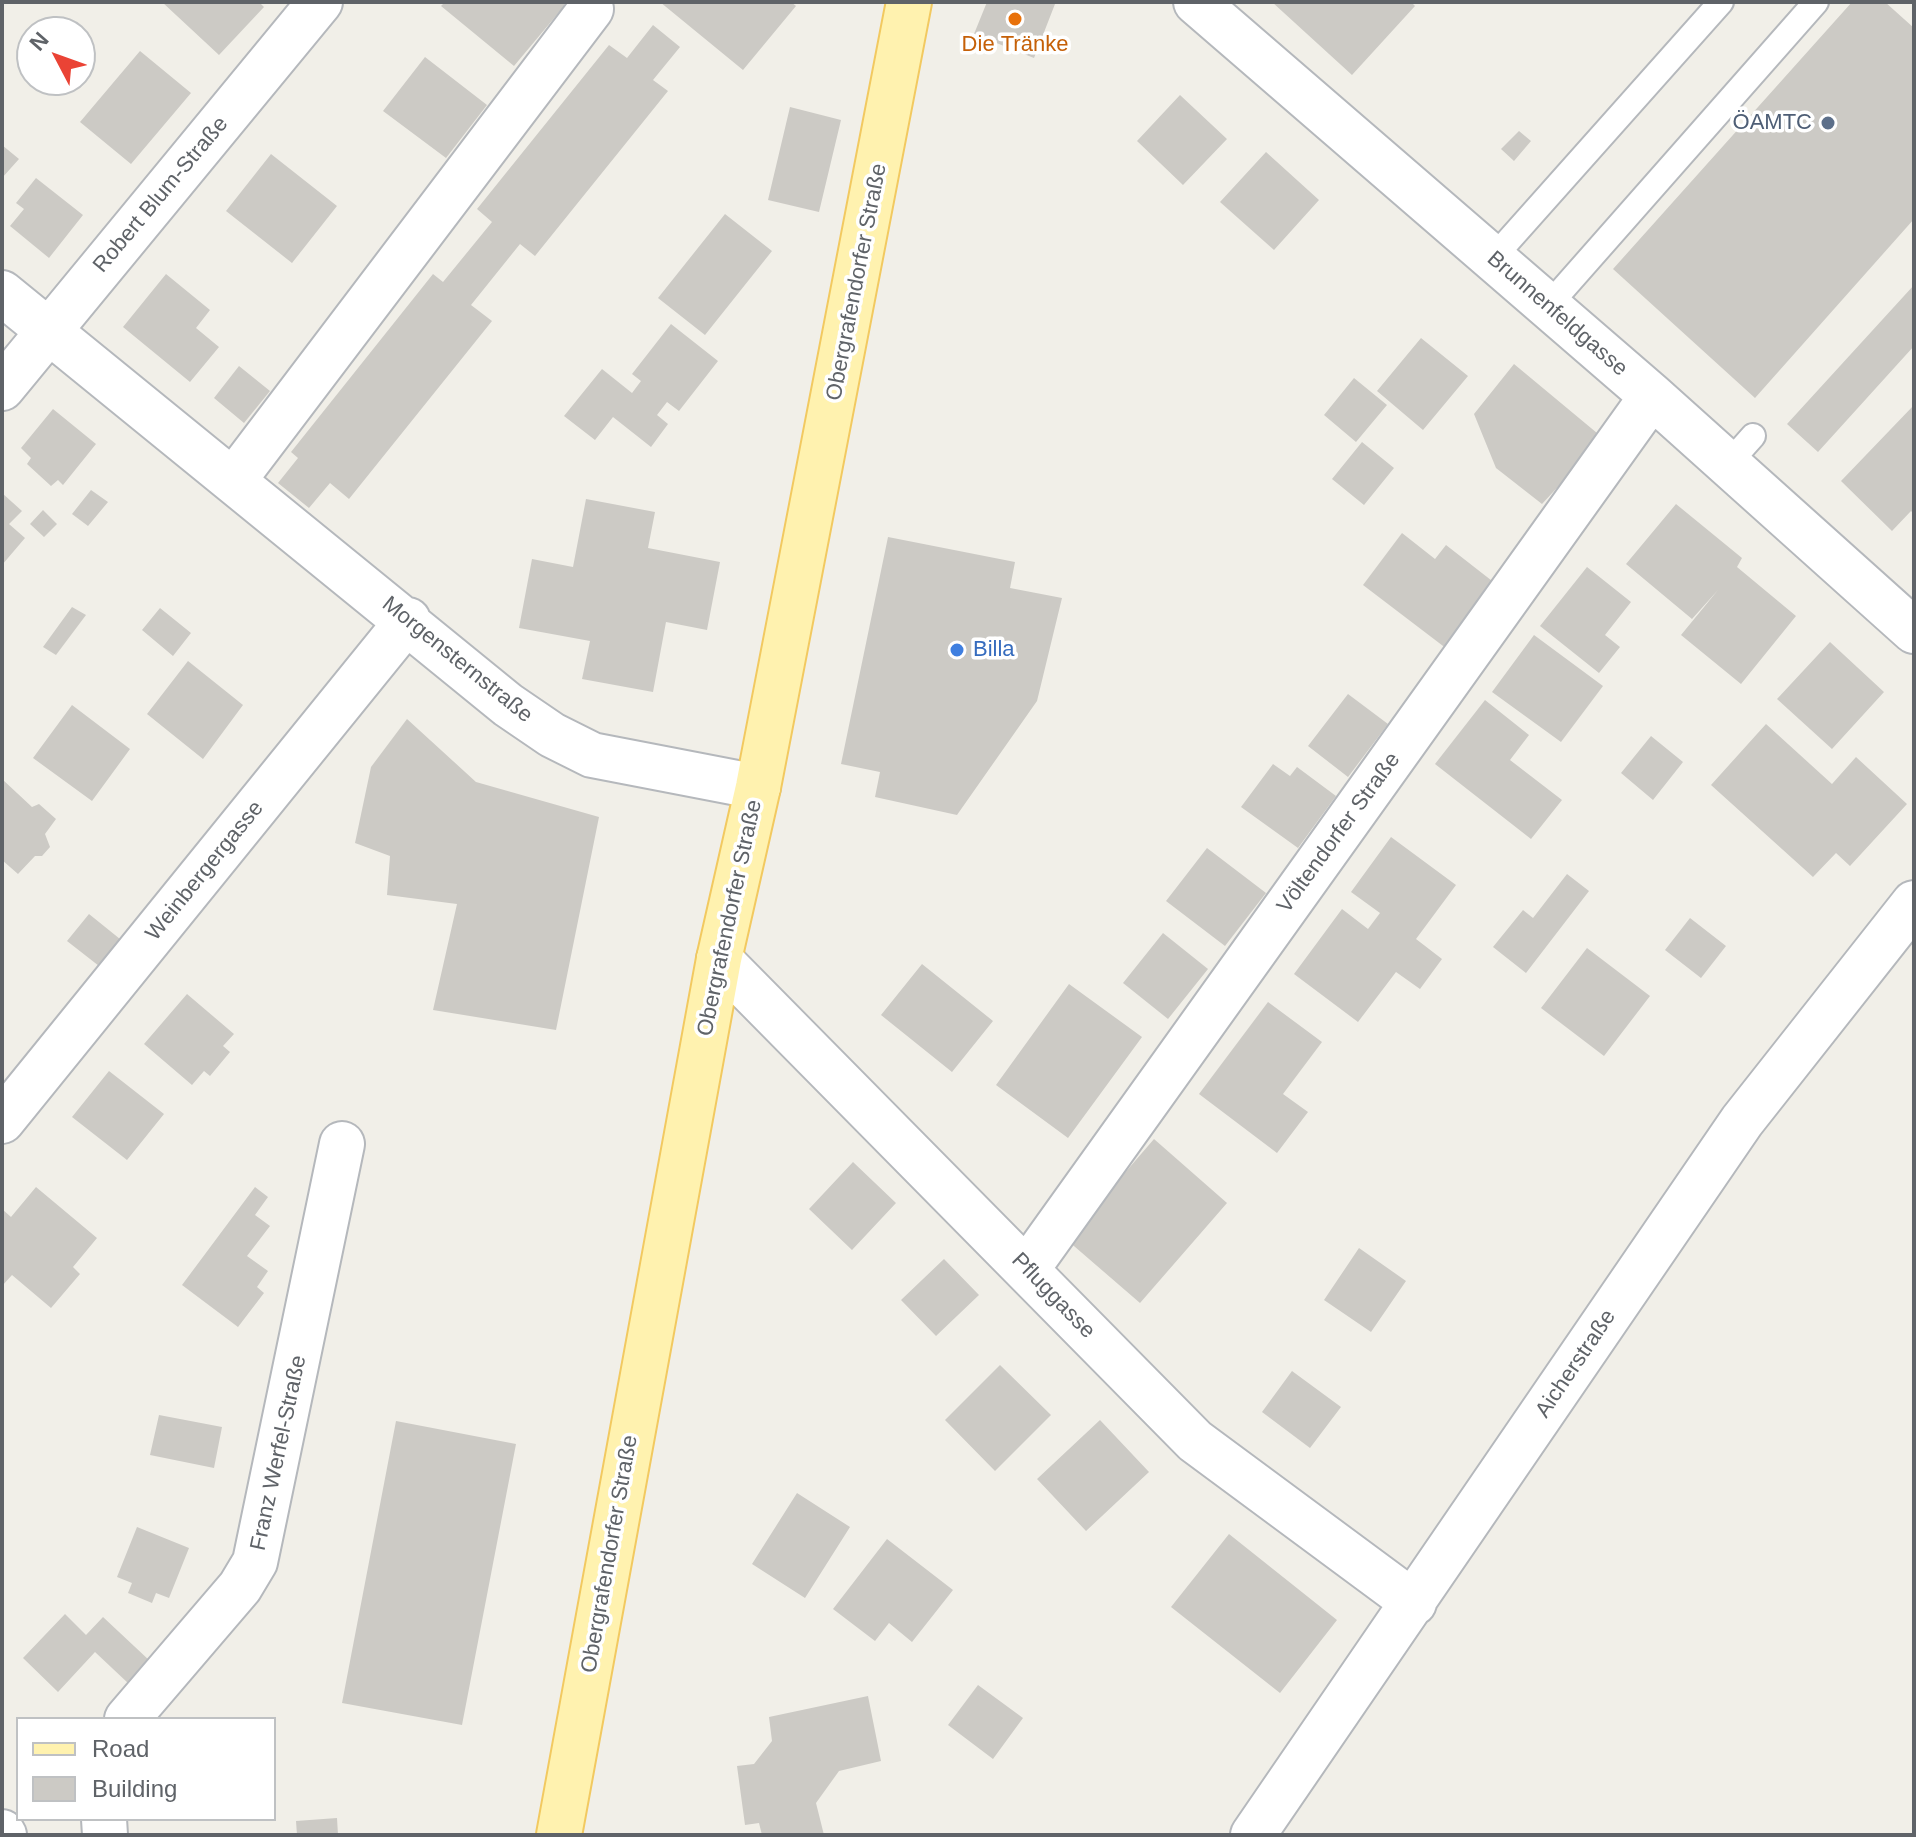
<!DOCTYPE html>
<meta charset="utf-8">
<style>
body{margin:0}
#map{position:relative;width:1916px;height:1837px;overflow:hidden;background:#f1efe8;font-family:Arial,sans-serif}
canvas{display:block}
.frame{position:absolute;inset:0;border:4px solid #5f6368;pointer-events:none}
.legend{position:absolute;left:16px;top:1717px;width:260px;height:104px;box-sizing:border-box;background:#fff;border:2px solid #bfc1c3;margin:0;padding:10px 14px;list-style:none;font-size:24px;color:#5f6368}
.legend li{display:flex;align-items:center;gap:16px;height:40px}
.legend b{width:40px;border:2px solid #bfc1c3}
.north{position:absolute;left:16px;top:16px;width:80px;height:80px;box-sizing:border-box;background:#fff;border:2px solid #bfc1c3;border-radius:50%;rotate:311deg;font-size:22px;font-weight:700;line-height:32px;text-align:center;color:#5f6368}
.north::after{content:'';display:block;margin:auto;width:28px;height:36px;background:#ea4335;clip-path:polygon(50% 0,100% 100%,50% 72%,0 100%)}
</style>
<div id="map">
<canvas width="1916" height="1837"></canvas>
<div class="frame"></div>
<ul class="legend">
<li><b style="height:10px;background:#fff2af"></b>Road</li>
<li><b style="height:22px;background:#cccac5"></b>Building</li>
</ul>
<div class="north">N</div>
</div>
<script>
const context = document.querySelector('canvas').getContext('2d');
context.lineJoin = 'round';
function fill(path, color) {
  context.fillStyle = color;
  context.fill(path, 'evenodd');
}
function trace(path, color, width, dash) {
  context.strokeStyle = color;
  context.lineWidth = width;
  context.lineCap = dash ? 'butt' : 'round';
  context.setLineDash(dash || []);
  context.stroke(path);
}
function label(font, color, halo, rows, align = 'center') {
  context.font = font + ' Arial,sans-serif';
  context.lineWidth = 7;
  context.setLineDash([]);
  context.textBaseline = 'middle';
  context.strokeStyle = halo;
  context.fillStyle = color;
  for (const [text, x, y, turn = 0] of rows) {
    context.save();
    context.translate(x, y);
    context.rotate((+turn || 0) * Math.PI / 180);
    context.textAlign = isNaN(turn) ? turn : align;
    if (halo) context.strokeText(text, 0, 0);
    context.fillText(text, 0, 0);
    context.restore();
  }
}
fill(new Path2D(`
 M 162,2 L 259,2 L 264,7 L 219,55 Z
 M 445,2 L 562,2 L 565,5 L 514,66 L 441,6 Z
 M 660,2 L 791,2 L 796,6 L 743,70 Z
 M 987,2 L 1055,4 L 1034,58 L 974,34 Z
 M 1272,2 L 1411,2 L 1415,6 L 1352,75 Z
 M 1852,2 L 1885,2 L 1914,28 L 1914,219 L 1755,398 L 1613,269 Z
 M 653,25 L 680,47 L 653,80 L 668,91 L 535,256 L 520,244 L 471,305 L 492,321 L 349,499 L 330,483 L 309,508 L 278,483 L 298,458 L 291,452 L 433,274 L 443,282 L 492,222 L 477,209 L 609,45 L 627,58 Z
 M 140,51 L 191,93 L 131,164 L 80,122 Z
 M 425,57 L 487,105 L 446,158 L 383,111 Z
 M 1180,95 L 1227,139 L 1183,185 L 1137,141 Z
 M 790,107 L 841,120 L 819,212 L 768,200 Z
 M 1519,131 L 1531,141 L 1514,161 L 1501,149 Z
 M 2,145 L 19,159 L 2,178 Z
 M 1266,152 L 1319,200 L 1274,250 L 1220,202 Z
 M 271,154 L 337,206 L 292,263 L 226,211 Z
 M 36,178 L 83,215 L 49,258 L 10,226 L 24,209 L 16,203 Z
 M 725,214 L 772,251 L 705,335 L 658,298 Z
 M 166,274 L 210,310 L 196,328 L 219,347 L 190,382 L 123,327 Z
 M 1914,285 L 1914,346 L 1818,452 L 1787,424 Z
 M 671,324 L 718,361 L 679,411 L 667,402 L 657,415 L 668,424 L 651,447 L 613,417 L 595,440 L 564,416 L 602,369 L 632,393 L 641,381 L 632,374 Z
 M 1421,338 L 1468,376 L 1423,430 L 1377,391 Z
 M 1514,364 L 1603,438 L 1542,504 L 1496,468 L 1474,414 Z
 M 239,366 L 270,391 L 244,423 L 214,398 Z
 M 1354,378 L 1387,405 L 1356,442 L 1324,415 Z
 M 1914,405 L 1914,514 L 1911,511 L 1892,531 L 1841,481 Z
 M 53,409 L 96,444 L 63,485 L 58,480 L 51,486 L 27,464 L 31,458 L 21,448 Z
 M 1362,442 L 1394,468 L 1364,505 L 1332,479 Z
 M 91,490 L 108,502 L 88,526 L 72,514 Z
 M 2,493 L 22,511 L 9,524 L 25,538 L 2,565 Z
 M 586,499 L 655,512 L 648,548 L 720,562 L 707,630 L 666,622 L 653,692 L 582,679 L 590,641 L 519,628 L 532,559 L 573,567 Z
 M 1676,504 L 1742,558 L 1737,567 L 1796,616 L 1741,684 L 1681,635 L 1718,590 L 1692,619 L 1626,564 Z
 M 43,510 L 57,524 L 44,537 L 30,524 Z
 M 1402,533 L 1435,559 L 1446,545 L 1496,584 L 1447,649 L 1363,585 Z
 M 888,537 L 1015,562 L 1010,588 L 1062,598 L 1037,701 L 957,815 L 875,797 L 880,772 L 841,764 Z
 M 1587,567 L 1631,602 L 1605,635 L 1620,647 L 1599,673 L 1540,626 Z
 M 72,607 L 86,615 L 56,655 L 43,647 Z
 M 160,608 L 191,633 L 173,656 L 142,630 Z
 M 1534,635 L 1603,686 L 1561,742 L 1492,692 Z
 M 1830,642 L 1884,692 L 1832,749 L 1777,699 Z
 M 188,661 L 243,705 L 203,759 L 147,714 Z
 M 1348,694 L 1388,724 L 1348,777 L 1308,746 Z
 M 1485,700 L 1529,735 L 1510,760 L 1562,800 L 1531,839 L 1435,764 Z
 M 72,705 L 130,749 L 92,801 L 33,758 Z
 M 407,719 L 476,782 L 599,817 L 556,1030 L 433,1010 L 457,904 L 387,895 L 390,856 L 355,843 L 371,767 Z
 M 1766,724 L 1832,784 L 1856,757 L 1907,804 L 1850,866 L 1836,853 L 1813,877 L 1711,785 Z
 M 1651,736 L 1683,762 L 1653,800 L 1621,773 Z
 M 1273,764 L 1290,776 L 1297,767 L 1336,796 L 1298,848 L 1241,807 Z
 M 2,779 L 32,807 L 39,804 L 56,819 L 45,834 L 50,847 L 42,856 L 35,856 L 18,874 L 2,860 Z
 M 1391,837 L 1456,885 L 1416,939 L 1442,959 L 1420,989 L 1396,972 L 1358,1022 L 1294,974 L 1342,909 L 1368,929 L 1380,913 L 1351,892 Z
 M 1207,848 L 1266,893 L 1225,946 L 1166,901 Z
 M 1567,874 L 1589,891 L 1526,973 L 1493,947 L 1523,910 L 1533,918 Z
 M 89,914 L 120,939 L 99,966 L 67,941 Z
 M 1690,918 L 1726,946 L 1701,978 L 1665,950 Z
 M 1163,933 L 1208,969 L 1168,1019 L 1123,983 Z
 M 1587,948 L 1650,996 L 1604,1056 L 1541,1008 Z
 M 922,964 L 993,1021 L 952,1072 L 881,1015 Z
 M 1069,984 L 1142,1037 L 1068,1138 L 996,1085 Z
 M 187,994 L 234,1034 L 223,1046 L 230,1052 L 210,1076 L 204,1071 L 192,1085 L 144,1044 Z
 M 1268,1002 L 1322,1042 L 1283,1094 L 1308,1112 L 1277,1153 L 1199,1094 Z
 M 109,1071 L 164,1114 L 127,1160 L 72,1117 Z
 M 1154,1139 L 1227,1203 L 1140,1303 L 1067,1240 Z
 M 853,1162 L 896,1203 L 852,1250 L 809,1209 Z
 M 36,1187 L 97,1238 L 73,1267 L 80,1274 L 51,1308 L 12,1275 L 2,1286 L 2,1209 L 11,1217 Z
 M 255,1187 L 268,1197 L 255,1215 L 270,1226 L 247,1256 L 268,1271 L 257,1287 L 264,1293 L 238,1327 L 182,1285 Z
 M 1359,1248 L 1406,1281 L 1371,1332 L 1324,1300 Z
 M 944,1259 L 979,1295 L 936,1336 L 901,1300 Z
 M 1000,1365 L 1051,1415 L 995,1471 L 945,1420 Z
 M 1292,1371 L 1341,1407 L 1310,1448 L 1262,1412 Z
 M 159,1415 L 222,1427 L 214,1468 L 150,1455 Z
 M 1100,1420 L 1149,1472 L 1086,1531 L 1037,1479 Z
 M 396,1421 L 516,1444 L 462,1725 L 342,1703 Z
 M 797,1493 L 850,1527 L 805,1598 L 752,1564 Z
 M 137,1527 L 189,1548 L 169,1598 L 156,1593 L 152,1603 L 128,1593 L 132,1583 L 117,1577 Z
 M 1229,1534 L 1337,1620 L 1280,1693 L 1171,1607 Z
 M 887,1539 L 953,1590 L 912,1642 L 889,1623 L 875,1641 L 833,1609 Z
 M 65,1614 L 86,1635 L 103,1617 L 150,1661 L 129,1684 L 95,1652 L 58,1692 L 23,1658 Z
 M 978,1685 L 1023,1718 L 993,1759 L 948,1725 Z
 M 868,1696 L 881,1761 L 839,1771 L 816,1803 L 824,1835 L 762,1835 L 759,1823 L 745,1825 L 737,1766 L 754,1764 L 772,1741 L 769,1717 Z
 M 337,1818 L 338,1835 L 297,1835 L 296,1821 Z`), '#cccac5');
const service = new Path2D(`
 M 1493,258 L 1721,2
 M 1548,306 L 1816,2
 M 1728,464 L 1753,436`);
const minor = new Path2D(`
 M 1196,2 L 1652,396 L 1914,631
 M 2,293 L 508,705 L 552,735 L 592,755 L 758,787
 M 2,388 L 320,2
 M 233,481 L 591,9
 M 719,959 L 1195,1441 L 1414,1603
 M 2,1121 L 408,620
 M 1027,1269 L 1652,396
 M 127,1719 L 240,1587 L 255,1562 L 342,1144
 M 104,1819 L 105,1835
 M 2,1832 L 4,1835
 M 1253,1835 L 1742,1121 L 1914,903`);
const primary = new Path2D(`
 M 559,1835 L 719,959 L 758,787 L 909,2`);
trace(service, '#b5b8bc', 28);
trace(minor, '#b5b8bc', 48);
trace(primary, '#f2c960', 48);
trace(service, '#fff', 24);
trace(minor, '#fff', 44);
trace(primary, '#fff2af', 44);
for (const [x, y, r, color] of [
 [1015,19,8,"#e8710a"],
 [1828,123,8,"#5c6f8a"],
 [957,650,8,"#3f7fe0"]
]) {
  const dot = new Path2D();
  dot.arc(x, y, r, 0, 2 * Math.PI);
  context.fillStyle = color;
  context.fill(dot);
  trace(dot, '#fff', 3);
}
label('22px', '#c56008', '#fff', [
 ["Die Tränke",1015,45]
]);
label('22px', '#4e5e75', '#fff', [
 ["ÖAMTC",1812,123]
], 'right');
label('22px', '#5f6368', '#fff', [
 ["Robert Blum-Straße",161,195,-50],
 ["Obergrafendorfer Straße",857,282,-79],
 ["Brunnenfeldgasse",1557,314,41],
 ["Morgensternstraße",457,660,39],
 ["Völtendorfer Straße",1339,833,-54],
 ["Weinbergergasse",205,871,-51],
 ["Obergrafendorfer Straße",730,918,-78],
 ["Pfluggasse",1053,1296,46],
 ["Aicherstraße",1576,1364,-56],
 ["Franz Werfel-Straße",279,1453,-78],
 ["Obergrafendorfer Straße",610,1554,-80]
]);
label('22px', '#366cbe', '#fff', [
 ["Billa",973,650]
], 'left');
</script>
